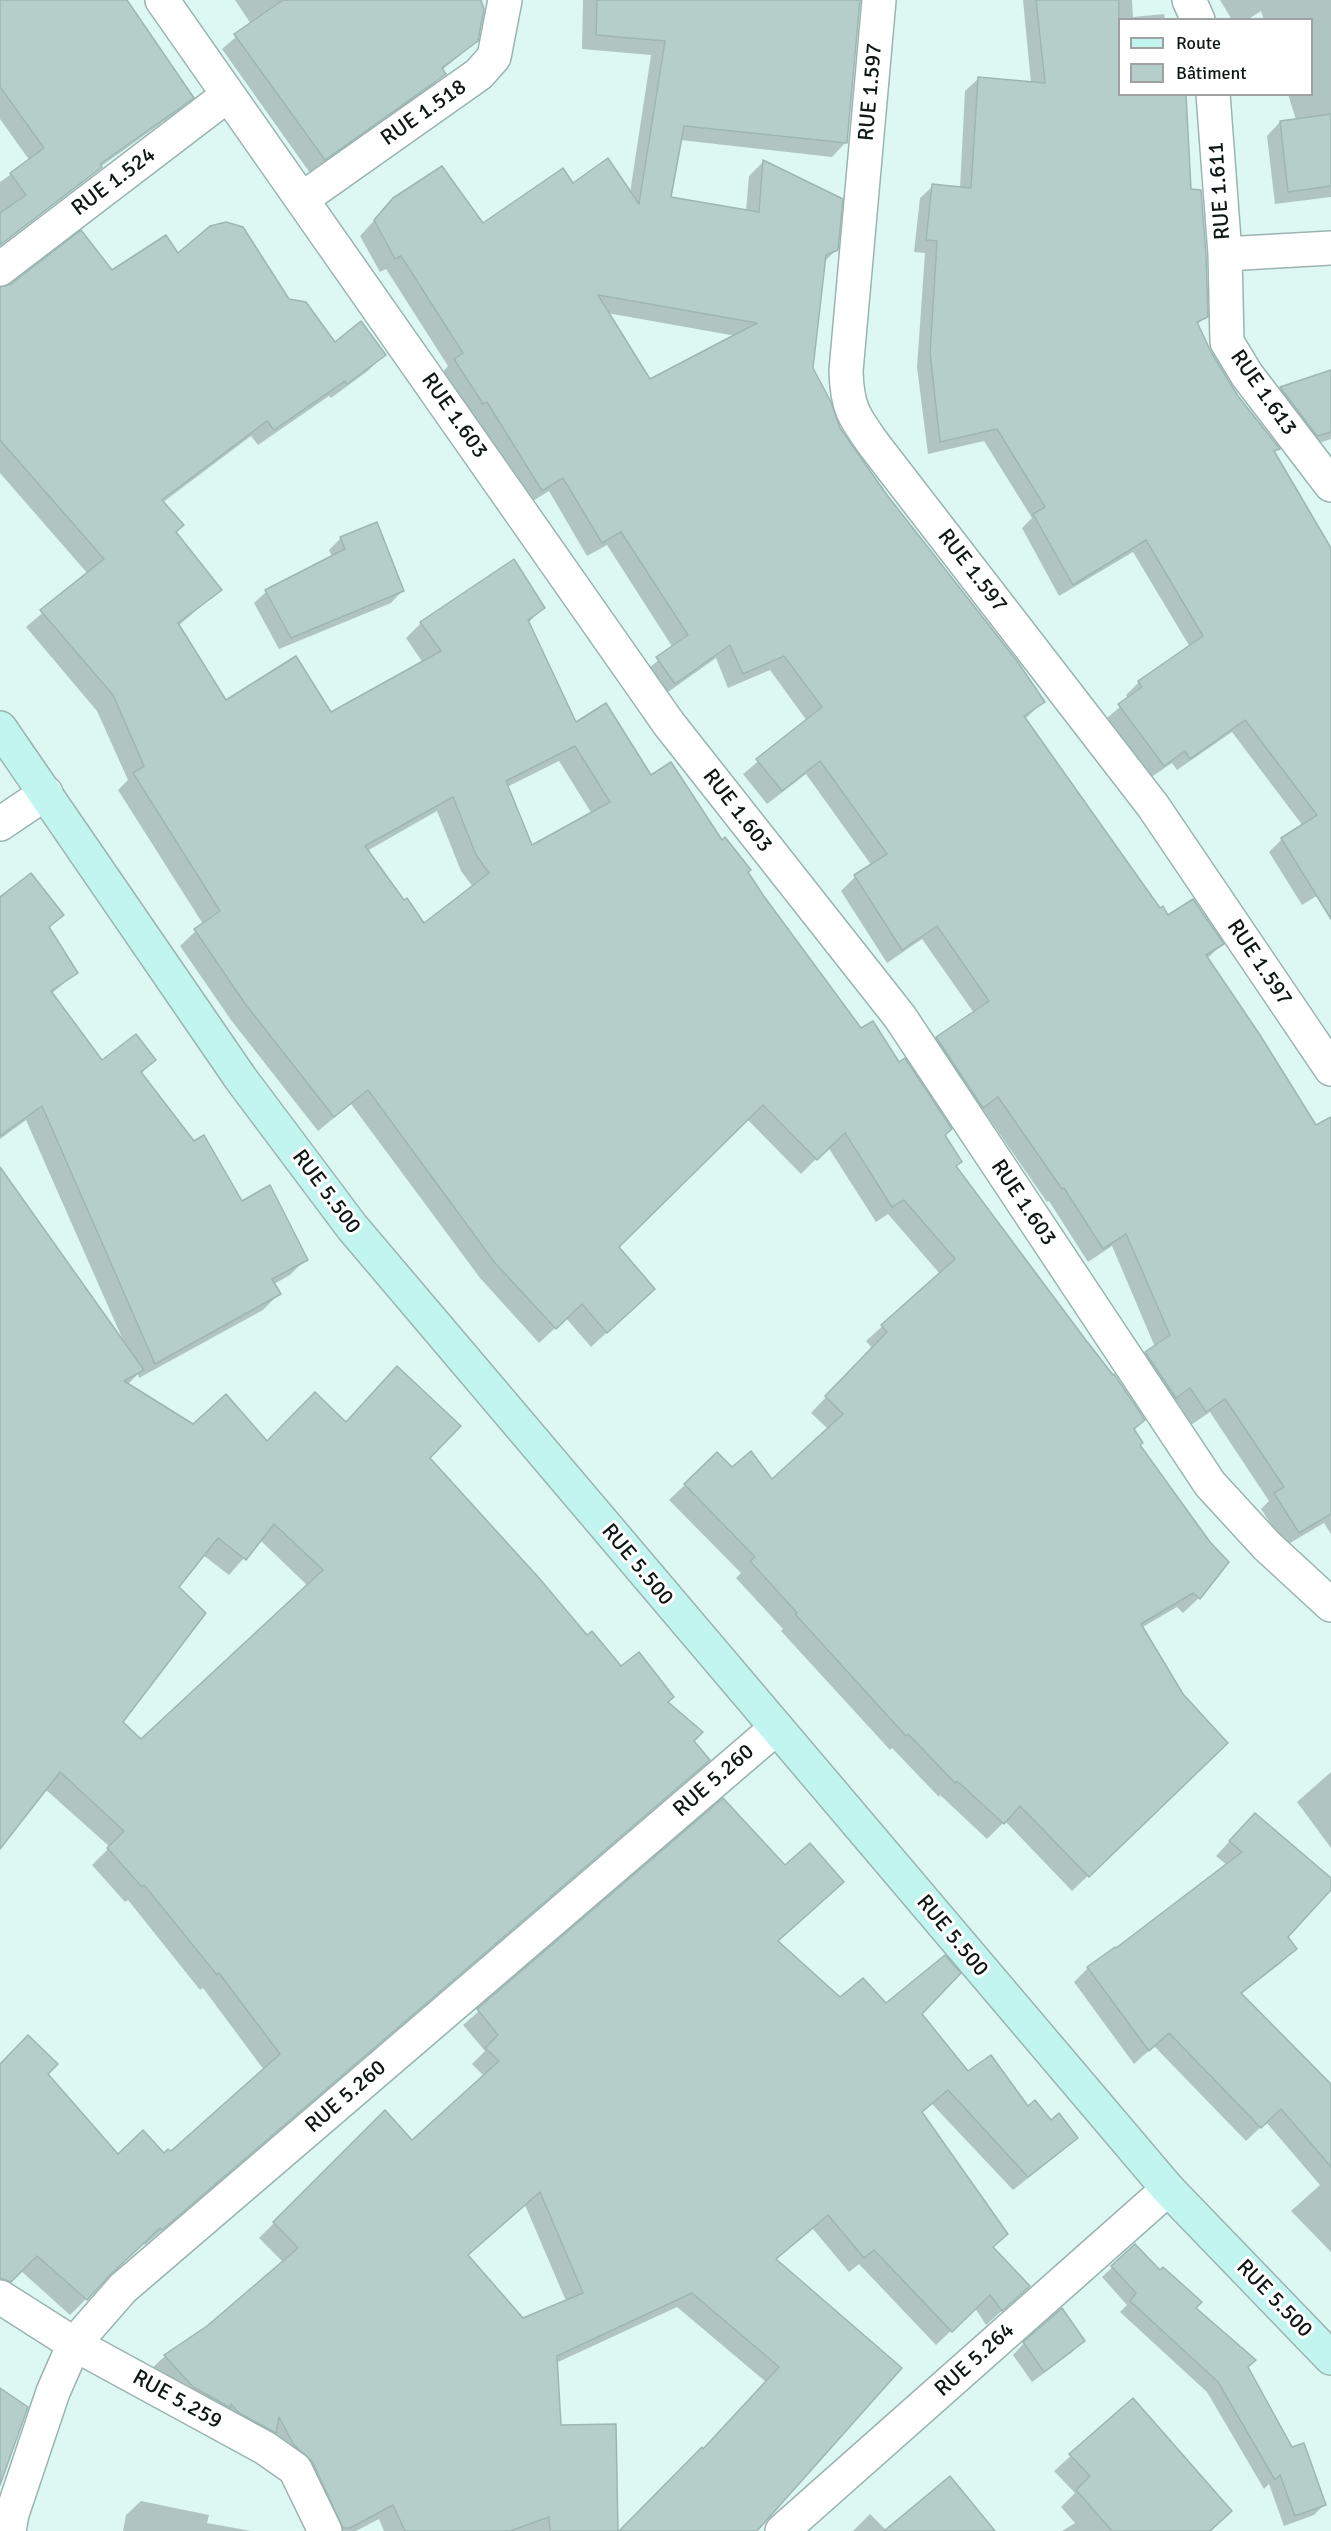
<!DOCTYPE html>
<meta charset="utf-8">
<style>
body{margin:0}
#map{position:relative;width:1331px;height:2531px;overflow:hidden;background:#ddf7f3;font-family:Signika,sans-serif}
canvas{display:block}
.legend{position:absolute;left:1118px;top:18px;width:195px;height:78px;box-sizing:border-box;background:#fff;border:2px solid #9fa2a1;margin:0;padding:8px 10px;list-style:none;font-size:18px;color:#0e1715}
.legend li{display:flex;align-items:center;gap:12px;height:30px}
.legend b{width:30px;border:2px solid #9fa2a1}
</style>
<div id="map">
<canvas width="1331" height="2531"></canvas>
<ul class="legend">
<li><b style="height:8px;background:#c3f5f0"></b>Route</li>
<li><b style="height:16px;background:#b5ceca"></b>Bâtiment</li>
</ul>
</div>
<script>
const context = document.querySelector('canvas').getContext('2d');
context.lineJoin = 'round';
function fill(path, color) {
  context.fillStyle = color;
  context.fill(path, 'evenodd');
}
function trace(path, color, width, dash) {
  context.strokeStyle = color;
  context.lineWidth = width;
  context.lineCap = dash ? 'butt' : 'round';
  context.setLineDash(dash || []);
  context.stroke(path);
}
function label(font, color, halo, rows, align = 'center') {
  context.font = font + ' Signika,sans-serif';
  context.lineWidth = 6;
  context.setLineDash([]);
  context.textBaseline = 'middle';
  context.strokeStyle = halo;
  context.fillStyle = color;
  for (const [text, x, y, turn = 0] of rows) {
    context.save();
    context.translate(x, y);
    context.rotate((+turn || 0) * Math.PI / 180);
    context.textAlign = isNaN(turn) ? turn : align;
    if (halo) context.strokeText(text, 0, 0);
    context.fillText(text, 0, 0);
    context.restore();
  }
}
fill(new Path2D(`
 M 0,0 L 109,0 L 192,98 L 178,111 L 100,167 L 86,180 L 0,245 L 0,182 L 30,161 L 0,119 Z
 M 235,0 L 479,0 L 477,41 L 442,70 L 444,74 L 430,88 L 310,173 L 222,49 L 251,24 Z
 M 583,0 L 859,0 L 846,142 L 832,157 L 680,140 L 670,198 L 746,211 L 749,176 L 763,162 L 837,249 L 824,262 L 812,368 L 840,430 L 886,496 L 1043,702 L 1025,719 L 1159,910 L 1167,917 L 1222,944 L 1207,959 L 1315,1127 L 1331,1119 L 1331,1534 L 1324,1523 L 1285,1546 L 1261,1509 L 1269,1501 L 1210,1412 L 1191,1425 L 1175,1401 L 1161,1411 L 1132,1368 L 1155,1347 L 1112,1246 L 1088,1262 L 1049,1201 L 1047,1202 L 983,1110 L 968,1121 L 923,1052 L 937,1038 L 974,1013 L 922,939 L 887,963 L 841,891 L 855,877 L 872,866 L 806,774 L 767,804 L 743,774 L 807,721 L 770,670 L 728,688 L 716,658 L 661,697 L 643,673 L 673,648 L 607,545 L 587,556 L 549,491 L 528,504 L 472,415 L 468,417 L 441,374 L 448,366 L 386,269 L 380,272 L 360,236 L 379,215 L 483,225 L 572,185 L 630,193 L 651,55 L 582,49 ZM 607,313 L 736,336 L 650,381 Z
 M 1023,0 L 1132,0 L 1133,17 L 1164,14 L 1165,20 L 1120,20 L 1120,94 L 1189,190 L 1206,316 L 1197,325 L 1210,352 L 1236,397 L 1278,449 L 1273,453 L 1329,547 L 1331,546 L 1331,887 L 1302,905 L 1269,852 L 1282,839 L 1303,826 L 1232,732 L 1177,770 L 1172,763 L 1150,778 L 1107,718 L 1129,699 L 1126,695 L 1139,682 L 1190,647 L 1133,552 L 1059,596 L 1022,528 L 1032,518 L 984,441 L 928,454 L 917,367 L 925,253 L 914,252 L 920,198 L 933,186 L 960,188 L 965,91 L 978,79 L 1031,83 Z
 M 1220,0 L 1331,0 L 1331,197 L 1275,204 L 1267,136 L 1280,122 L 1296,120 L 1288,94 L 1312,94 L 1312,20 L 1264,20 L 1261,11 L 1247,20 L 1232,20 Z
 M 178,255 L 288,300 L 334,344 L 384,354 L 369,370 L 331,398 L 329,396 L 258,445 L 251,436 L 162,503 L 175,532 L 220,590 L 178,626 L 226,702 L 330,714 L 423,663 L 406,638 L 421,623 L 543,608 L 528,623 L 576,724 L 651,777 L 721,842 L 747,872 L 860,1030 L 944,1136 L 955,1167 L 1143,1420 L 1133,1430 L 1199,1598 L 1183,1613 L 1177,1607 L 1141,1628 L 1211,1758 L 1072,1891 L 1005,1821 L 987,1839 L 940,1795 L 939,1797 L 892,1748 L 890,1750 L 781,1631 L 783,1629 L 736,1578 L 741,1573 L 669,1500 L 717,1454 L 732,1469 L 772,1481 L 828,1429 L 811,1413 L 872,1348 L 866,1341 L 940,1274 L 888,1214 L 876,1222 L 828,1147 L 801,1174 L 747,1119 L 617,1247 L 638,1304 L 591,1347 L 566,1318 L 539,1343 L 480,1278 L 351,1104 L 318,1131 L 231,1020 L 180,946 L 203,924 L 118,790 L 128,780 L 97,711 L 26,627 L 88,574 L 0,473 L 0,320 L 112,272 ZM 559,761 L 592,814 L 531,847 L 507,787 ZM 437,811 L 461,871 L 473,887 L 423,925 L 403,902 L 367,851 Z
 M 1331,371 L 1331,439 L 1304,448 L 1268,401 L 1281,388 Z
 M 341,538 L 402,591 L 391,603 L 279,649 L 254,603 L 266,592 L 332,557 L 329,550 Z
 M 0,899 L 62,915 L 48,929 L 76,973 L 51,994 L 102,1062 L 154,1060 L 141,1074 L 241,1203 L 306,1259 L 290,1275 L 274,1284 L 279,1294 L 263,1310 L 139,1378 L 138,1374 L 127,1385 L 193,1426 L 267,1443 L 345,1423 L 428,1458 L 587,1638 L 621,1669 L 666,1703 L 692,1741 L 708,1760 L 145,2245 L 143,2242 L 70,2315 L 20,2270 L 0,2290 L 0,2066 L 46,2074 L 118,2156 L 171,2154 L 264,2070 L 203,1988 L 200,1990 L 128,1900 L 125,1902 L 92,1865 L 110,1847 L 45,1789 L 0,1844 L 0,1170 L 123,1340 L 26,1120 L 0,1139 ZM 260,1540 L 308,1586 L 141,1741 L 120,1722 L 177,1587 L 203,1555 L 229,1575 Z
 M 1331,1772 L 1331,1848 L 1297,1802 Z
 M 723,1800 L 777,1942 L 840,1999 L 886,2005 L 920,2014 L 968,2073 L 1076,2138 L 1061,2152 L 1013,2190 L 932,2104 L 921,2113 L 1007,2233 L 992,2248 L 1013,2301 L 986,2325 L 975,2308 L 936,2345 L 859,2264 L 849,2272 L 813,2229 L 775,2260 L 900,2368 L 754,2531 L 621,2531 L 703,2451 L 766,2382 L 677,2307 L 556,2363 L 559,2427 L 616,2531 L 384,2531 L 379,2519 L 356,2531 L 324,2531 L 297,2476 L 150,2370 L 165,2356 L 207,2327 L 284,2263 L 259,2238 L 385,2112 L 411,2142 L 484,2076 L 472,2064 L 485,2051 L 463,2025 ZM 525,2205 L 566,2301 L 523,2320 L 467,2256 Z
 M 1241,1829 L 1331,1880 L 1331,1887 L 1286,1937 L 1295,1949 L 1281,1963 L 1240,1995 L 1331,2086 L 1331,2252 L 1291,2211 L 1320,2185 L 1266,2122 L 1246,2141 L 1154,2046 L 1134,2064 L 1074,1982 L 1088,1968 L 1115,1949 L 1116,1950 L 1227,1865 L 1216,1856 Z
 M 1135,2246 L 1246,2367 L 1324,2505 L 1314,2515 L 1284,2526 L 1269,2484 L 1264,2489 L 1207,2392 L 1120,2312 L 1127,2305 L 1102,2277 Z
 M 1083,2341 L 1071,2353 L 1032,2382 L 1013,2355 L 1024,2343 Z
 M 1133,2400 L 1230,2511 L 1210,2531 L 1062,2531 L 1075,2523 L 1061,2507 L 1075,2493 L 1054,2471 Z
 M 141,2501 L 209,2515 L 207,2523 L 251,2531 L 123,2531 L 126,2515 Z
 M 870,2514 L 887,2531 L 993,2531 L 853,2531 Z`), '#0003');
const building = new Path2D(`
 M 0,0 L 127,0 L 194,98 L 100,164 L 102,167 L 0,245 L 0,213 L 26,195 L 10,173 L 44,148 L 0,87 Z
 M 283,0 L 481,0 L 484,9 L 478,41 L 442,68 L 446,74 L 325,160 L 234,34 Z
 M 597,0 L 860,0 L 847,143 L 684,126 L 671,197 L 759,212 L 763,160 L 843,199 L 838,250 L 826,255 L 813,368 L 831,402 L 840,428 L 887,495 L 1017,661 L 1045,702 L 1024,716 L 1160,908 L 1163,906 L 1168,915 L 1193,899 L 1224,944 L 1206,955 L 1260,1035 L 1316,1125 L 1331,1117 L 1331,1514 L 1299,1533 L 1274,1493 L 1284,1487 L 1225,1399 L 1206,1412 L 1190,1388 L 1176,1398 L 1145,1352 L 1170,1335 L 1126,1234 L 1103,1249 L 1064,1188 L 1062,1189 L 998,1097 L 983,1108 L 936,1037 L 989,1001 L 937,926 L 902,950 L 854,875 L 887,854 L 820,761 L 782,791 L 756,759 L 822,707 L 784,656 L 743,674 L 730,645 L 675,684 L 656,657 L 688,635 L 621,532 L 602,543 L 563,478 L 542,491 L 487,402 L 483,404 L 454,359 L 463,353 L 401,256 L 395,259 L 374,220 L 393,198 L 442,166 L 483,223 L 563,168 L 573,183 L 608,158 L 639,204 L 665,41 L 596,35 ZM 598,295 L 757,323 L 650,379 Z
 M 1036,0 L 1119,0 L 1119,94 L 1186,94 L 1191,189 L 1201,190 L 1206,255 L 1208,317 L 1197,322 L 1211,352 L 1238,396 L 1280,449 L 1274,451 L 1331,548 L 1331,919 L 1281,838 L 1317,815 L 1245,720 L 1190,759 L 1185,751 L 1164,766 L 1118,704 L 1142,687 L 1138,681 L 1203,636 L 1146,540 L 1073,585 L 1033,514 L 1045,507 L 997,429 L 940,442 L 930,353 L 937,241 L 926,240 L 932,184 L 971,188 L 978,77 L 1045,83 Z
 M 1331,114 L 1331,186 L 1288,192 L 1280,121 Z
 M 226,222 L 243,227 L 289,299 L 306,302 L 335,342 L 361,321 L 386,355 L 347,384 L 345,381 L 274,430 L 267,421 L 162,500 L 184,525 L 176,532 L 222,590 L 178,623 L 226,700 L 296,656 L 331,712 L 441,651 L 420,622 L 514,559 L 545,608 L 528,620 L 576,722 L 606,703 L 651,775 L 671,762 L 722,840 L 725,837 L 751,870 L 748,872 L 763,895 L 861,1028 L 873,1021 L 899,1062 L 905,1058 L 952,1129 L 945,1135 L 962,1162 L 956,1166 L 1085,1339 L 1113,1375 L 1114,1374 L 1145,1420 L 1134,1429 L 1143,1443 L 1140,1445 L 1210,1542 L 1229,1562 L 1200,1599 L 1193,1593 L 1141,1624 L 1183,1694 L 1228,1743 L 1089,1877 L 1020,1806 L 1004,1824 L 957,1781 L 955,1783 L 908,1734 L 906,1736 L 795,1614 L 797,1613 L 750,1561 L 755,1557 L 684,1484 L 717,1452 L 732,1467 L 751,1451 L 772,1479 L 843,1414 L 825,1396 L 887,1332 L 881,1325 L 955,1259 L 904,1200 L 892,1207 L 845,1133 L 817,1160 L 763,1105 L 619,1247 L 655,1289 L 607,1333 L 582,1304 L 556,1329 L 495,1263 L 368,1090 L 334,1117 L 246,1005 L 194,929 L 220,911 L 133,773 L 144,766 L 113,695 L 40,610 L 104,559 L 0,440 L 0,287 L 11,284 L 81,230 L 112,270 L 166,235 L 178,253 L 210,226 ZM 575,746 L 610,802 L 532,845 L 506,781 ZM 453,797 L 476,855 L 489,873 L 424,923 L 407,898 L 404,900 L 365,846 Z
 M 1331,370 L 1331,432 L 1317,436 L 1280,387 Z
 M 377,522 L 404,591 L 291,638 L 265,590 L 345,549 L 340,537 Z
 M 31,873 L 64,915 L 49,927 L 78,973 L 51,991 L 102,1060 L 136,1034 L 156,1060 L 141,1072 L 194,1141 L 204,1135 L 242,1201 L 270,1185 L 308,1260 L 272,1279 L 281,1294 L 155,1364 L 42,1106 L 0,1136 L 0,897 Z
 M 0,1167 L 144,1370 L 124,1381 L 193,1424 L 226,1394 L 267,1441 L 315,1392 L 346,1422 L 397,1366 L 461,1426 L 430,1458 L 539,1578 L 587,1635 L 592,1631 L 621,1666 L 639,1652 L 674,1697 L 668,1702 L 703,1732 L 694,1741 L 710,1760 L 162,2230 L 160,2228 L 109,2276 L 87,2300 L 37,2256 L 11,2282 L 0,2278 L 0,2064 L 28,2035 L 58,2064 L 48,2074 L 118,2154 L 143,2130 L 164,2153 L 168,2149 L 171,2151 L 280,2054 L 219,1973 L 217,1975 L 144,1885 L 142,1887 L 107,1848 L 124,1831 L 60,1772 L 0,1849 ZM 274,1524 L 323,1570 L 141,1739 L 123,1722 L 206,1613 L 179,1587 L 218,1538 L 246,1560 Z
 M 723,1798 L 785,1865 L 810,1843 L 844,1882 L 778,1941 L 840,1997 L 863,1978 L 886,2003 L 945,1955 L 961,1973 L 922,2014 L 968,2071 L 991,2055 L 1028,2106 L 1035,2100 L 1051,2120 L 1059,2113 L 1078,2138 L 1028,2177 L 948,2090 L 922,2112 L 1008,2234 L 993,2247 L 1030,2286 L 1002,2311 L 990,2295 L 952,2332 L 874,2250 L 864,2258 L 828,2215 L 776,2259 L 902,2368 L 757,2531 L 619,2531 L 702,2447 L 703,2449 L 779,2367 L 692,2293 L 557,2356 L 561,2425 L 616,2424 L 618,2531 L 550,2531 L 549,2517 L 510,2531 L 405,2531 L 393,2505 L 350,2528 L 343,2528 L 312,2461 L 294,2445 L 279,2417 L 276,2433 L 239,2413 L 231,2404 L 231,2408 L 193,2387 L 164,2355 L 207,2326 L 298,2248 L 273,2222 L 385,2110 L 412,2140 L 499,2061 L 485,2048 L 498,2035 L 477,2009 ZM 540,2192 L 583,2293 L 523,2318 L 468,2255 Z
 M 1255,1813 L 1331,1878 L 1331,1890 L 1288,1937 L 1297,1949 L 1241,1993 L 1331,2084 L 1331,2167 L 1281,2109 L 1261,2128 L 1169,2033 L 1149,2051 L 1087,1967 L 1115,1947 L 1116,1948 L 1242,1852 L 1229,1841 Z
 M 1135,2244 L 1160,2270 L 1163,2267 L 1202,2302 L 1196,2308 L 1256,2360 L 1248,2367 L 1292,2447 L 1304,2443 L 1326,2505 L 1295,2516 L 1280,2475 L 1275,2480 L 1218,2382 L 1130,2301 L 1136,2293 L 1111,2266 Z
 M 1062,2308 L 1085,2341 L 1044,2372 L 1023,2342 Z
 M 0,2388 L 28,2407 L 0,2485 Z
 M 1133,2398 L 1232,2511 L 1210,2531 L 1112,2531 L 1076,2490 L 1090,2476 L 1069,2454 Z
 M 950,2476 L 995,2531 L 884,2531 Z`);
fill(building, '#b5ceca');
trace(building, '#9eb6b2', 1.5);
const minor = new Path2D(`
 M 162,0 L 669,724 L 900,1017 L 1210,1484 L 1267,1546 L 1331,1605
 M 879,0 L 846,371 C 847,408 854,417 875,446 L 1153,806 L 1331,1069
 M 1189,0 L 1198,20
 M 1213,94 L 1225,254 L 1331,248
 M 302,199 L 479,74 L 494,57 L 505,0
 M 1225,254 L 1227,342 L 1247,375 L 1331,485
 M 0,269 L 228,95
 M 0,824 L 46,793
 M 0,2297 L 74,2344 L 265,2448 L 295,2469 L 325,2531
 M 9,2531 L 12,2514 L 53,2392 L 74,2344 L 123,2288 L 775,1729
 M 782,2531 L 1168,2189`);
const secondary = new Path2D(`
 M 0,728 L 241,1079 L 352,1227 L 1168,2189 L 1331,2358`);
trace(minor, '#9bb4b0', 36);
trace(secondary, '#9bb4b0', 36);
trace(minor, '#fff', 33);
trace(secondary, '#c3f5f0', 33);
label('22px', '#0e1715', '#fff', [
 ["RUE 1.597",871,92,-85],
 ["RUE 1.518",424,113,-35],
 ["RUE 1.524",114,182,-37],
 ["RUE 1.611",1220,191,-94],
 ["RUE 1.613",1263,393,55],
 ["RUE 1.603",454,416,55],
 ["RUE 1.597",972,571,52],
 ["RUE 1.603",737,811,52],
 ["RUE 1.597",1259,963,56],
 ["RUE 5.500",326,1192,53],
 ["RUE 1.603",1023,1203,56],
 ["RUE 5.500",637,1565,50],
 ["RUE 5.260",714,1781,-41],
 ["RUE 5.500",952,1936,50],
 ["RUE 5.260",346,2097,-41],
 ["RUE 5.500",1274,2299,46],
 ["RUE 5.264",975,2360,-42],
 ["RUE 5.259",177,2400,29]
]);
</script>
